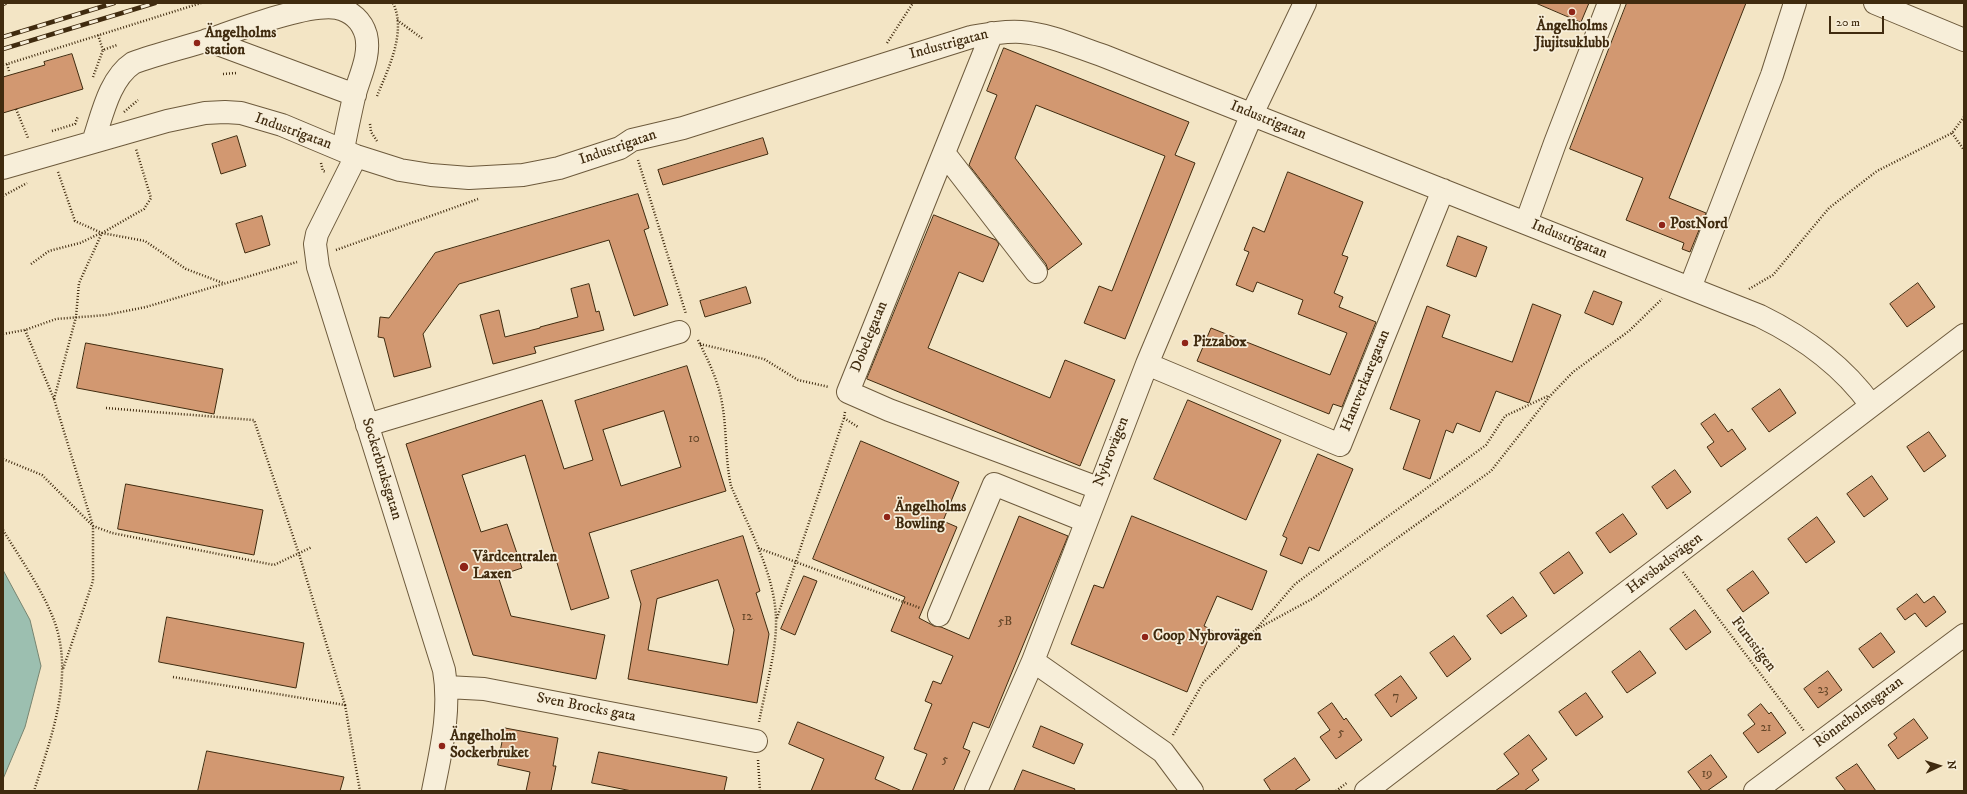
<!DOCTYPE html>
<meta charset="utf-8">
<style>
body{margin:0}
#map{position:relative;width:1967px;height:794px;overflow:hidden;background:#f3e5c5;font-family:"IM FELL DW Pica",serif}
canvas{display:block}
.frame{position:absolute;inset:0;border:4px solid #402b0f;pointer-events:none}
.north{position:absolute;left:1919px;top:746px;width:40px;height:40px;-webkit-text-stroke:3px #f7eed9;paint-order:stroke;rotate:86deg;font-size:11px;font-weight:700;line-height:16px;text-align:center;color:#402b0f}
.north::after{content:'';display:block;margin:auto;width:14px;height:18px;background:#402b0f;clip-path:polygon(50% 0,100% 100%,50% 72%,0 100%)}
.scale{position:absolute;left:1829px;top:16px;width:55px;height:18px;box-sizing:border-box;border:2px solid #402b0f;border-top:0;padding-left:5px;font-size:12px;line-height:14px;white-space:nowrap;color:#402b0f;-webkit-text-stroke:3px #f7eed9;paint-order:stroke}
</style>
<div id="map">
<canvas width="1967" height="794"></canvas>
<div class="frame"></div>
<div class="north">N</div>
<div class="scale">20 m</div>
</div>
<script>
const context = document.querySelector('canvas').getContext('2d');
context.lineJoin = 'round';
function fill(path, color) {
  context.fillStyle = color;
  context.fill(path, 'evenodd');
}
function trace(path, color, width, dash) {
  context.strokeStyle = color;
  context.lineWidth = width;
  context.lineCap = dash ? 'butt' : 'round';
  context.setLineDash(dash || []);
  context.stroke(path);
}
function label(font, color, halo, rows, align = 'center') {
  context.font = font + ' "IM FELL DW Pica",serif';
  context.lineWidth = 3.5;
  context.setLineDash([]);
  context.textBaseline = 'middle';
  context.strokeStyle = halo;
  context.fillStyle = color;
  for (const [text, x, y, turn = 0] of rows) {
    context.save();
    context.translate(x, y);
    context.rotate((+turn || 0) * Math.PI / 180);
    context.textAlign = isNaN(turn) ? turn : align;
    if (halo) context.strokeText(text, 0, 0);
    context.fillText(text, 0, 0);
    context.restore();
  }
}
const water = new Path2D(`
 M 3,570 L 30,620 L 41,666 L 25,727 L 3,779 Z`);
fill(water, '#9cbfb0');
trace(water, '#778470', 1);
const building = new Path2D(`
 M 1536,3 L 1589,3 L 1581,22 Z
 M 1627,3 L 1746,3 L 1669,198 L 1706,213 L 1690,252 L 1682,249 L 1684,243 L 1626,220 L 1643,178 L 1570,149 Z
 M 1004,48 L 1189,122 L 1175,155 L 1195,163 L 1125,339 L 1084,323 L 1099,286 L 1112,291 L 1165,156 L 1036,105 L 1015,158 L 1082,244 L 1048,270 L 1046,264 L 969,165 L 997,95 L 987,91 Z
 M 72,54 L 83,89 L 3,113 L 3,77 L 45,65 L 44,62 Z
 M 237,136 L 246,166 L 221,174 L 212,144 Z
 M 763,138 L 768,154 L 663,185 L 658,170 Z
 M 1288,172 L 1363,202 L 1342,255 L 1348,257 L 1334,293 L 1343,297 L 1339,307 L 1376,322 L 1342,407 L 1333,404 L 1329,414 L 1197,361 L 1211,328 L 1330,375 L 1347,333 L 1298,314 L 1303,300 L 1257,282 L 1253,292 L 1236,285 L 1249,252 L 1244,250 L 1253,227 L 1264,232 Z
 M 638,194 L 649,228 L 644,230 L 668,305 L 634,316 L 609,240 L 459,284 L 423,334 L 431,367 L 394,377 L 384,338 L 378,337 L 380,317 L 389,318 L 435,253 Z
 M 934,215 L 996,240 L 999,244 L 983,282 L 959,272 L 928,348 L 1050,398 L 1065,360 L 1115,380 L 1080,466 L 867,379 Z
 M 262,216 L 270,245 L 245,253 L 236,224 Z
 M 1458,236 L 1487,247 L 1476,277 L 1447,266 Z
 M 1918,283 L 1935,307 L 1907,327 L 1890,304 Z
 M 589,284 L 596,312 L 599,311 L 604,330 L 534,347 L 536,353 L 493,364 L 480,315 L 499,310 L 505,337 L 540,328 L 540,327 L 578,317 L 571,289 Z
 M 746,287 L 751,303 L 705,317 L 700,301 Z
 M 1594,291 L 1622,302 L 1613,325 L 1585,313 Z
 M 1533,304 L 1561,315 L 1529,403 L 1496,391 L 1480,432 L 1457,423 L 1453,433 L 1446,430 L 1430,479 L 1403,469 L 1420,420 L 1390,409 L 1427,306 L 1450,315 L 1442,337 L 1512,362 Z
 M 86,343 L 223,369 L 214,414 L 77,388 Z
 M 687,366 L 726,491 L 589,533 L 609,598 L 571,610 L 525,455 L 462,475 L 481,532 L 507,524 L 522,568 L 498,576 L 511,616 L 605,635 L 596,679 L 473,655 L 406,444 L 542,400 L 564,469 L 593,460 L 575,401 ZM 664,411 L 681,467 L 621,486 L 603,430 Z
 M 1780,389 L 1796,413 L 1769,432 L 1752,409 Z
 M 1188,400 L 1281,440 L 1246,520 L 1154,479 Z
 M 1715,414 L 1728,432 L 1732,429 L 1746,449 L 1721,467 L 1707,447 L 1714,442 L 1701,424 Z
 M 1929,432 L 1946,456 L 1924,472 L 1907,447 Z
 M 861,441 L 959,482 L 943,521 L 957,527 L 919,618 L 934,626 L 941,627 L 969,639 L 1019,516 L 1068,536 L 989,728 L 973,722 L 963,748 L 970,751 L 953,791 L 912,791 L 927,754 L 914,749 L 932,704 L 925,701 L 933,681 L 941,684 L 953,656 L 891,631 L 905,597 L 813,559 Z
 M 1318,454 L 1353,469 L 1319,551 L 1309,547 L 1302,564 L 1280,555 L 1287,538 L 1283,536 Z
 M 1675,470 L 1691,492 L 1667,509 L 1652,487 Z
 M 1872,476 L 1888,499 L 1864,517 L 1847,494 Z
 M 126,484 L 263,510 L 254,555 L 118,529 Z
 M 1623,514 L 1637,534 L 1610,553 L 1596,533 Z
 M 1132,516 L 1267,571 L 1252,610 L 1217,596 L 1204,626 L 1212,630 L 1187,692 L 1071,644 L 1094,585 L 1103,588 Z
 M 1817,517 L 1835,542 L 1806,563 L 1788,539 Z
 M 743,536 L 760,591 L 756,593 L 769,634 L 757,703 L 628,679 L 641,604 L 631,571 ZM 718,580 L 734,630 L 728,665 L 648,650 L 657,599 Z
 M 1569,552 L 1583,573 L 1554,594 L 1540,573 Z
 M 1753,571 L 1769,593 L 1743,612 L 1727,590 Z
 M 804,576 L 817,581 L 795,635 L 781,629 Z
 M 1917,594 L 1924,603 L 1934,596 L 1946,612 L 1926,627 L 1915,613 L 1905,620 L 1897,609 Z
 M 1513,597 L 1527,616 L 1501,634 L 1487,616 Z
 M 1695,610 L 1711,632 L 1686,650 L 1670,629 Z
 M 167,617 L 304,643 L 296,688 L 159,662 Z
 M 1881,633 L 1895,652 L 1873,668 L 1859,649 Z
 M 1454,636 L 1471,659 L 1447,677 L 1430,653 Z
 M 1640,651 L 1656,673 L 1627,693 L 1612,672 Z
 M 1828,671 L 1842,690 L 1818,708 L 1804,689 Z
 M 1401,676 L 1417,698 L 1391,717 L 1375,695 Z
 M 1586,693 L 1603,717 L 1576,736 L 1559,712 Z
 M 1332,703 L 1344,720 L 1346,718 L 1362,740 L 1336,759 L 1320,737 L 1330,730 L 1318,713 Z
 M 1761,704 L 1769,714 L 1771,712 L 1786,733 L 1758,753 L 1743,733 L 1755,724 L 1748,715 Z
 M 1914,719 L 1928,738 L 1898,759 L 1888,745 L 1897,738 L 1894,734 Z
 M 798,722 L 884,757 L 875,779 L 902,791 L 811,791 L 824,759 L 789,744 Z
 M 1041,726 L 1083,744 L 1074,764 L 1033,747 Z
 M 505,728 L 558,738 L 553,766 L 556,766 L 551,791 L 526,791 L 530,772 L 498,765 Z
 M 1529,735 L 1547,759 L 1532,770 L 1539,780 L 1524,791 L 1495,791 L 1519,774 L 1504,754 Z
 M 207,751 L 344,777 L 340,791 L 198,791 Z
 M 599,752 L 727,777 L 724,791 L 632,791 L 592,783 Z
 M 1711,755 L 1727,777 L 1707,791 L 1702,791 L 1688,772 Z
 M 1295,758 L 1310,780 L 1294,791 L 1271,791 L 1264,780 Z
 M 1857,764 L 1876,791 L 1846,791 L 1836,778 Z
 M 1023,770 L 1075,789 L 1074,791 L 1014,791 Z`);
fill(building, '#d29871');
trace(building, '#402b0f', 1);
const minor = new Path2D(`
 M 1875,3 L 1964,40
 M 992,33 L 848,392 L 889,410 L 1098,488
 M 207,40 L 355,95
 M 93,142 C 102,116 109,79 133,63 C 157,54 183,48 208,40 C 238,30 307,3 337,8 C 351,11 362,21 366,35 C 371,56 359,77 354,97 C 350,115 346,133 343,150
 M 944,153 L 1036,272
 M 356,156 L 317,234 L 315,244 L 318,267 L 444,670 C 451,711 441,750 433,791
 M 3,168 L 167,121 L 205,113 L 225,112 L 241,113 L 282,125 L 356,156 L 400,170 L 431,175 L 469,178 L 523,175 L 559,168 L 620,148 L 632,140 L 683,128 L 971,37 C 988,34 1004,31 1021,32 C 1049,34 1077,47 1104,56 L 1760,316 C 1803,337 1843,366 1871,405
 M 1526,223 L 1555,143 L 1609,3
 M 1690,288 L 1772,75 L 1795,3
 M 1147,364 L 1340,445 L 1443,190
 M 367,425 L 679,332
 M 939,615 L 994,484 L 1086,521
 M 1033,661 L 1163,752 L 1192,791
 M 447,687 L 484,689 L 756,741
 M 976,791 L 1033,661 L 1147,364 L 1252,114 L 1305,3
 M 1366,791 L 1964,335
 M 1755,791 L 1964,635`);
trace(minor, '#6d5a3c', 24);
trace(new Path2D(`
 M 397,20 L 423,39
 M 98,35 L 103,50
 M 887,43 L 913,3
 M 3,65 L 7,64
 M 9,71 L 7,64 L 201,3
 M 223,74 L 237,73
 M 93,77 L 103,50 L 117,45
 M 377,96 C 388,69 407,32 393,3
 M 16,109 L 28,138
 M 124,112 L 138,100
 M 370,124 L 371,132 L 377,141
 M 52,131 L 75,124 L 78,116
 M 1952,133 L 1964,150
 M 638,160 L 686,314
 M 321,163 L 323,171 L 326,172
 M 58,172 L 75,221 L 102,233 L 145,241 L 186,269 L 223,283
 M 3,196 L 27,183
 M 336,250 L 478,199
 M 31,264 L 49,251 L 80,243 L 101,233
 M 1749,289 L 1773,275 L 1829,208 L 1877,171 L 1952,133 L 1964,117
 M 25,330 L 54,399 L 93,526 L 93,581 L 63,669
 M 3,334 L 25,330 L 56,319 L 106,315 L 146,307 L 297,262
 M 698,340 C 708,360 718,380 722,403 C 727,430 725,459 731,486 C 748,526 775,574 776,619 C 777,650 765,690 759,722
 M 700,344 L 764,359 L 798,380 L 829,387
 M 54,399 L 76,317 L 79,283 L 102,233 L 144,209 L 151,198 L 136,149
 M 106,408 L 254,420 L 299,554 L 345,705 L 173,677
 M 845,412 L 844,418 L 858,427
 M 3,459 L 42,475 L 93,526 L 112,533 L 274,565 L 312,547
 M 3,530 C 21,560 43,590 55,623 C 74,678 51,738 34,791
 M 758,548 L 920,608
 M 1683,572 L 1804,731
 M 777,618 L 844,418
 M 1257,628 L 1295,584 L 1486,445 L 1505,416 L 1548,396
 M 345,705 L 360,791
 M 1173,735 L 1203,683 L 1255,630 L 1312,599 L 1491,471 L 1550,396 L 1573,372 L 1629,331 L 1662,299
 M 758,760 L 760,791
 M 1336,791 L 1348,782`), '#402b0f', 2.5, [1, 2]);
trace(minor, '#f7eed9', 22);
const rail = new Path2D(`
 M 3,4 L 5,3
 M 3,37 L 114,3
 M 3,49 L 155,3`);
trace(rail, '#402b0f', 4.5);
trace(rail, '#f7eed9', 3, [9]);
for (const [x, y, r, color] of [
 [1572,12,4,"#8f2418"],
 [197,43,4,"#8f2418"],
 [1662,225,4,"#8f2418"],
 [1185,343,4,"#8f2418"],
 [887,517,4,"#8f2418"],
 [464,567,5,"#8f2418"],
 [1145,637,4,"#8f2418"],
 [442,746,4,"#8f2418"]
]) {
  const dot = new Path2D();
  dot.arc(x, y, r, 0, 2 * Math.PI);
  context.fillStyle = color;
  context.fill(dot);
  trace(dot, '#f7eed9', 1.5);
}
label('13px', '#644628', null, [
 ["10",694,439],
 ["12",747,617],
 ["5B",1005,622],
 ["23",1823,690],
 ["7",1396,697],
 ["21",1766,728],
 ["5",1341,733],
 ["5",945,760],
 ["19",1707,774]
]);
label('bold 15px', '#402b0f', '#f7eed9', [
 ["Ängelholms",1572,27,"center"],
 ["Jiujitsuklubb",1572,44,"center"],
 ["Ängelholms",205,34],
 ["station",205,51],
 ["PostNord",1670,225],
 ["Pizzabox",1193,343],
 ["Ängelholms",895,508],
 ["Bowling",895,525],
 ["Vårdcentralen",473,558],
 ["Laxen",473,575],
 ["Coop Nybrovägen",1153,637],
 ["Ängelholm",450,737],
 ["Sockerbruket",450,754]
], 'left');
label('15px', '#402b0f', '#f7eed9', [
 ["Industrigatan",949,45,-15],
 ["Industrigatan",1268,121,22],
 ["Industrigatan",293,132,20],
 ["Industrigatan",618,148,-19],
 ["Industrigatan",1569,240,22],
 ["Dobelegatan",870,337,-68],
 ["Hantverkaregatan",1366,381,-68],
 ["Nybrovägen",1112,452,-69],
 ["Sockerbruksgatan",381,469,73],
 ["Havsbadsvägen",1665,564,-37],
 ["Furustigen",1753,645,53],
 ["Sven Brocks gata",586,708,11],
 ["Rönneholmsgatan",1859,713,-37]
]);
</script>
